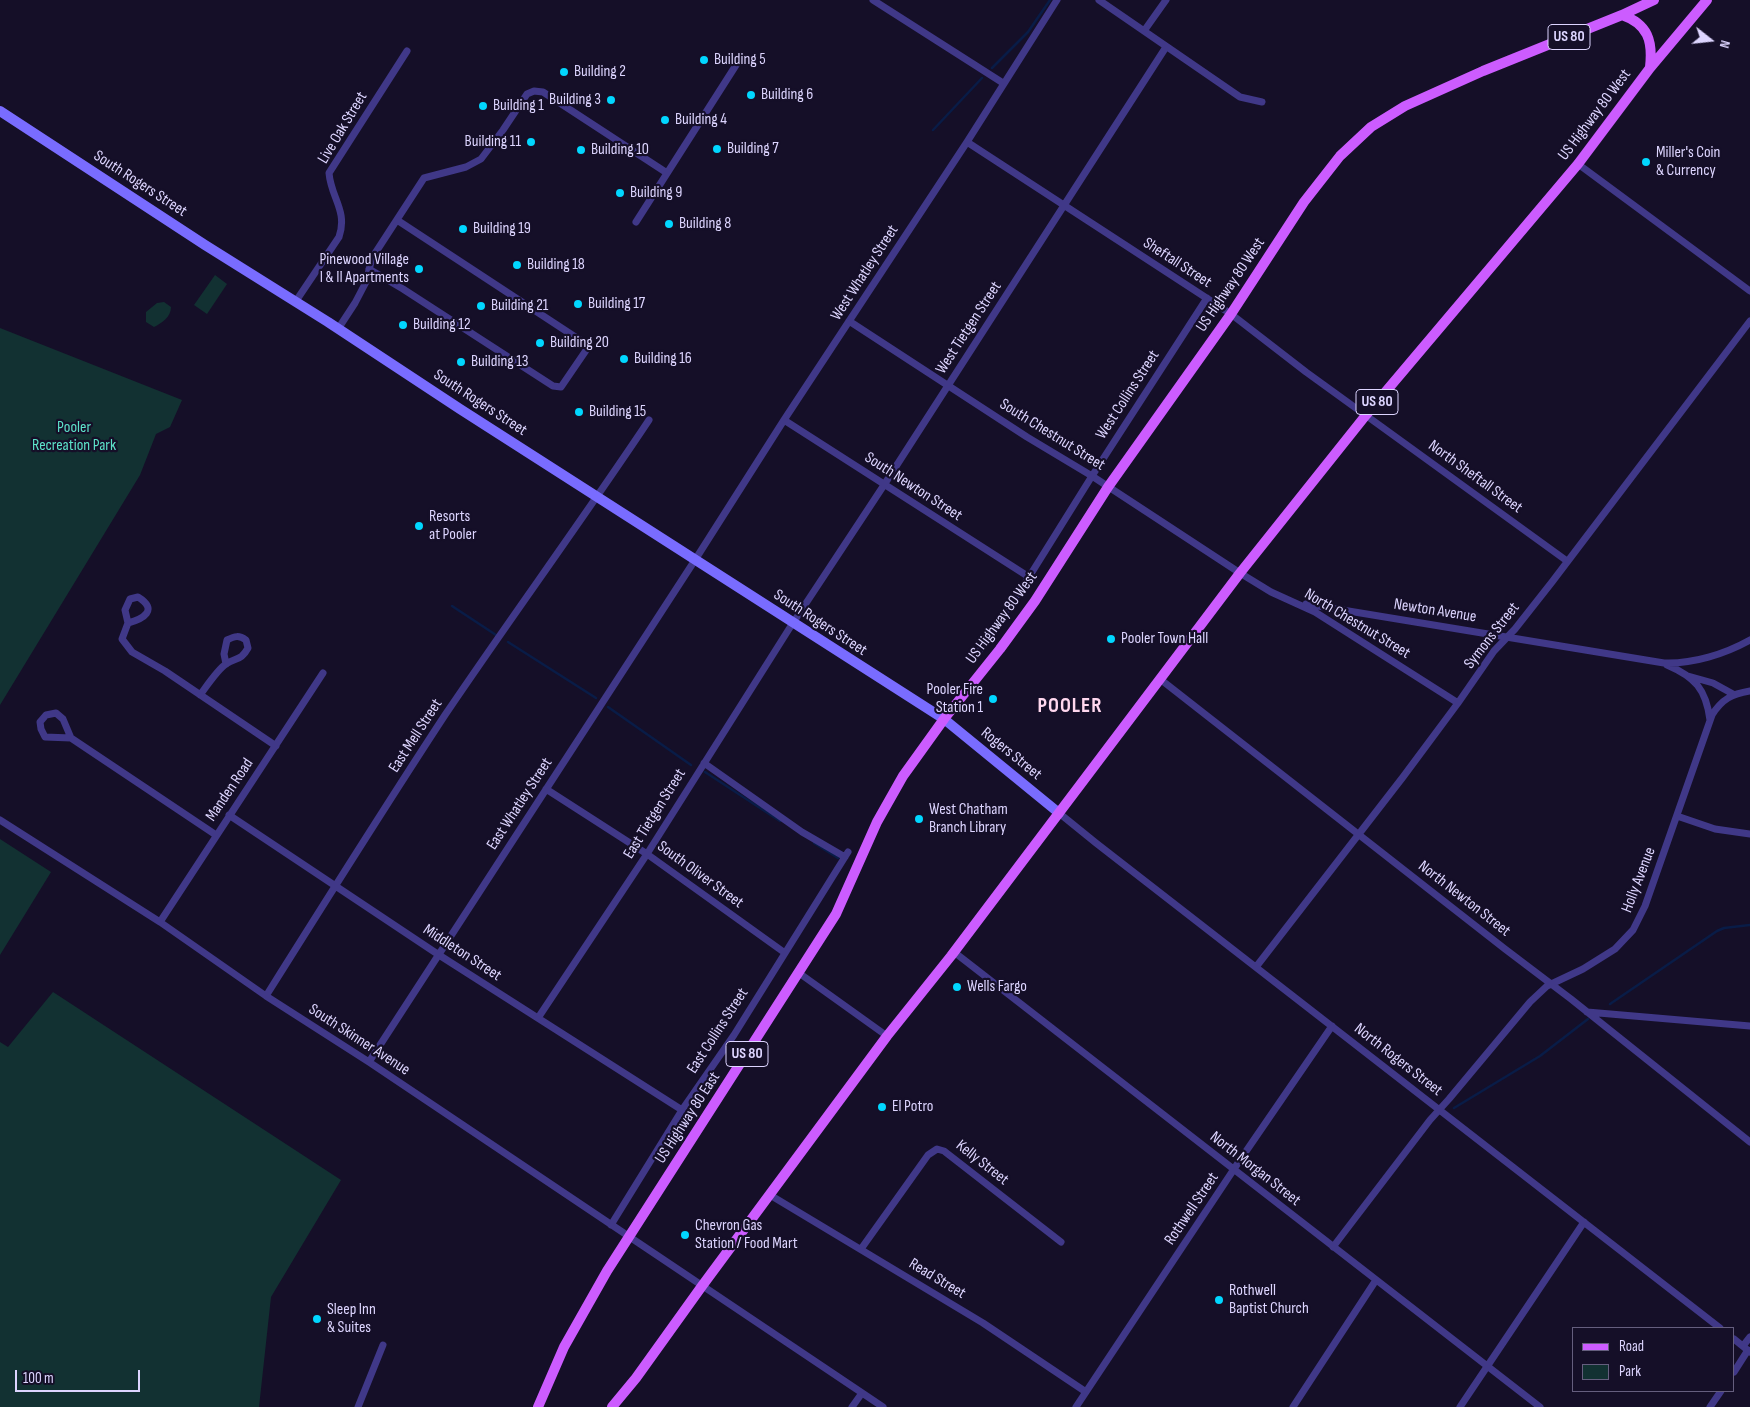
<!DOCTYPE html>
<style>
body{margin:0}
#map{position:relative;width:1750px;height:1407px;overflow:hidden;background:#150f28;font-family:"Sofia Sans Condensed",sans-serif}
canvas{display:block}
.legend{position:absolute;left:1572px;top:1327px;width:162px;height:65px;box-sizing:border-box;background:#150f28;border:1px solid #655e7e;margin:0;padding:6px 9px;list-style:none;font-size:15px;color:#ddd5ff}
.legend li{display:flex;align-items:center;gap:10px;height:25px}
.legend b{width:25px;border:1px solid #655e7e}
.north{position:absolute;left:1685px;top:15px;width:50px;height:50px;-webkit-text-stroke:4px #150f28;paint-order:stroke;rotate:106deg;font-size:14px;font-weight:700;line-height:20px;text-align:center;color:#ddd5ff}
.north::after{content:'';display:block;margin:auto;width:18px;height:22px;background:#ddd5ff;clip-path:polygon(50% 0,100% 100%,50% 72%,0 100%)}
.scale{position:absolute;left:15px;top:1370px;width:125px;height:22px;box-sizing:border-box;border:2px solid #ddd5ff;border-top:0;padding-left:6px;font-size:15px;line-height:18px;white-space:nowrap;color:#ddd5ff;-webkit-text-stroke:4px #150f28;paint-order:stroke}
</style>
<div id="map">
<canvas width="1750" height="1407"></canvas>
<ul class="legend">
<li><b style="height:6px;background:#cc5cff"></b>Road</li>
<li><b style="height:14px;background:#123132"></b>Park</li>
</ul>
<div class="north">N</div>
<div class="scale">100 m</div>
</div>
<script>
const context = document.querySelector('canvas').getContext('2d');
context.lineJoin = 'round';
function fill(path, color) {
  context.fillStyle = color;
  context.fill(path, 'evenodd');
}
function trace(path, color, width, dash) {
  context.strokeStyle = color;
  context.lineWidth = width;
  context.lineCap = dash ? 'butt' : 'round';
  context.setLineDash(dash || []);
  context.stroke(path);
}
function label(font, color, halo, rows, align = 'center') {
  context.font = font + ' "Sofia Sans Condensed",sans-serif';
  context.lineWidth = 4.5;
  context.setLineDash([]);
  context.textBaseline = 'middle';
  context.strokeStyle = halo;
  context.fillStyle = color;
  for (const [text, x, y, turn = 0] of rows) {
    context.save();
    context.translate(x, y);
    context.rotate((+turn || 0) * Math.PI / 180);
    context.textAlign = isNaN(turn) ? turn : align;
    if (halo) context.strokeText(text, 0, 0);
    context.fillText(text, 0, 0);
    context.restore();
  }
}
fill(new Path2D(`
 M 215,275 L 227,284 L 207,314 L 194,305 Z
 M 164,302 L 171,307 C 171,317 162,323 154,327 L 146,322 L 146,312 L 157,303 Z
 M 0,328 L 182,400 L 170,427 L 156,434 L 140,475 L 0,705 Z
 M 0,839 L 51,872 L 0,955 Z
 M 53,992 L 341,1180 L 271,1297 L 259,1407 L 0,1407 L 0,1042 L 8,1047 Z`), '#123132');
trace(new Path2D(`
 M 992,68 L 1028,32 L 1050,0
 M 933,130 L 982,78
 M 452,606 L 496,635
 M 508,642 L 596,698
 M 608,707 L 691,765
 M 705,772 L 780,821
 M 814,843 L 838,858
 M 1610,1004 L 1717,931 L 1724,928 L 1750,925
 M 1454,1108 L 1540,1056 L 1588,1019`), '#091c47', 2.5);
trace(new Path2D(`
 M 873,0 L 1003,83
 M 1099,0 L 1240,97 L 1262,102
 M 1144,31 L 1166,0
 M 967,142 L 1231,314 L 1306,372 L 1567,561
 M 1578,164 L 1750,291
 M 636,222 L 738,62
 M 369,269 L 403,289 L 553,386 L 561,387 L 589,346 L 397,220
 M 296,301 L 339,237 C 348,211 331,198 329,173 L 407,51
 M 849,321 L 1027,437 L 1092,476 L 1240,573 L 1271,592 L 1315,612 L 1458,703
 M 338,329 L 355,303 L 366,282 L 372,258 L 424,178 L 466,167 L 481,159 L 503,130 L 527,94 L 534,91 L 543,92 L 667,173
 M 784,420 L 1029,577
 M 1306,604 L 1664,663 C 1693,664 1725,654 1750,640
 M 128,623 L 125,610 L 130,599 L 138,597 C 159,610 143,619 128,623 L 122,639 L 132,652 L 165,671 L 276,746
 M 975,657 L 1029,577 L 1092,476 L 1207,298
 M 1667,665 C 1695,677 1706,689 1710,720
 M 1688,676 L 1713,683 L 1733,694
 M 1160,679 L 1505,949 L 1571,999 L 1750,1142
 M 200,695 C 206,687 218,669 226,664 C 236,657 241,661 248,648 L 246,640 C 239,635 235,636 227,640 L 224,654 L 226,664
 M 71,738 L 63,719 L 56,713 L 46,715 L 40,722 L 41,729 L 45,737 L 71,738 L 216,835
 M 704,763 L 802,832 L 845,857
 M 546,789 L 647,854 L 785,953
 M 1059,813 L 1096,843 L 1720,1328
 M 229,815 L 439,955 L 682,1110
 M 1677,816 L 1715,829 L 1750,834
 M 0,820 L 160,922 L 266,996 L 369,1062 L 883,1407
 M 160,922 L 323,673
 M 954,952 L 1540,1407
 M 1256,967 L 1403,777 L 1458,703 L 1494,651 L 1515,629 L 1552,582 L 1750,321
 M 799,973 L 887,1036
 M 266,996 C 325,902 384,808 445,715 C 512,616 583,519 649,420
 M 1587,1012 L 1750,1026
 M 538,1018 L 647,854 L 789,629 L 884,485 L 1166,47
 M 369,1062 L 695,560 L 784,420 L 967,142 L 1057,0
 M 770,1195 L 983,1323 L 1086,1392
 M 611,1225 L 682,1110 L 734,1035 L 848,852
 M 1333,1247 L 1430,1120 L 1449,1099 L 1530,1002 L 1547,986 L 1583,969 L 1615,949 L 1633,930 L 1645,906 L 1712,715 C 1722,699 1732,694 1750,691
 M 861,1249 L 928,1155 L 937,1149 L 944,1151 L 1061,1242
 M 1734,1339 L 1750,1352
 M 1743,1346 L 1750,1337
 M 1734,1372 L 1748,1350
 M 358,1407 L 383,1345
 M 852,1407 L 862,1393
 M 1076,1407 L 1238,1163 L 1332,1026
 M 1293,1407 L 1376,1280
 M 1460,1407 L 1584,1222
 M 1710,1407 L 1721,1391`), '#403888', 7);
trace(new Path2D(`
 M 0,111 L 205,245 L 328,322 L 460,409 L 944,719 L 1059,813`), '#796cff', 10);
trace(new Path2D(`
 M 1622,15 C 1648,24 1653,41 1650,67
 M 538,1407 L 564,1347 L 607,1271 L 836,914 L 877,822 L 903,776 L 944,719 L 1000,649 L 1035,601 L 1108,487 L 1231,314 L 1304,202 L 1340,156 L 1371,127 L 1405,106 L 1483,71 L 1622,15 L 1654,0
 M 612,1407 L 636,1378 L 702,1286 L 887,1036 L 951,956 L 1240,573 L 1366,415 L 1578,164 L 1650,68 L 1707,0`), '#cc5cff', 10);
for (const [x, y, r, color] of [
 [704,60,5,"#01d7ff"],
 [564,72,5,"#01d7ff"],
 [751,95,5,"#01d7ff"],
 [611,100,5,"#01d7ff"],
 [483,106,5,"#01d7ff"],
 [665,120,5,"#01d7ff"],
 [531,142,5,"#01d7ff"],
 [717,149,5,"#01d7ff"],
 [581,150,5,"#01d7ff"],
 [1646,162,5,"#01d7ff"],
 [620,193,5,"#01d7ff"],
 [669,224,5,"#01d7ff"],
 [463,229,5,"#01d7ff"],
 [517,265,5,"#01d7ff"],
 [419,269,5,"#01d7ff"],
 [578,304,5,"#01d7ff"],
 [481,306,5,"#01d7ff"],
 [403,325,5,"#01d7ff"],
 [540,343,5,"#01d7ff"],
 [624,359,5,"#01d7ff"],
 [461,362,5,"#01d7ff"],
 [579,412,5,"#01d7ff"],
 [419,526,5,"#01d7ff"],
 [1111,639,5,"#01d7ff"],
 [993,699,5,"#01d7ff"],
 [919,819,5,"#01d7ff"],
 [957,987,5,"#01d7ff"],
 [882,1107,5,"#01d7ff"],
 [685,1235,5,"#01d7ff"],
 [1219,1300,5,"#01d7ff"],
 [317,1319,5,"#01d7ff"]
]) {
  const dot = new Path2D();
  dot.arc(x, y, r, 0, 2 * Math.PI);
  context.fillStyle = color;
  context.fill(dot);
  trace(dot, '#150f28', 2);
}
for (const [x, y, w] of [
 [1569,37,42],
 [1377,402,42],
 [747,1054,42]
]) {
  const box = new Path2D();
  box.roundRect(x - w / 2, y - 12.5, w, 25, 4);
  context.fillStyle = '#150f28';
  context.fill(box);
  trace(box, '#ddd5ff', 1);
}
label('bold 15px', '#ddd5ff', null, [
 ["US 80",1569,37],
 ["US 80",1377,402],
 ["US 80",747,1054]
]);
label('16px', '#ddd5ff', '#150f28', [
 ["Building 5",714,60],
 ["Building 2",574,72],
 ["Building 6",761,95],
 ["Building 3",601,100,"right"],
 ["Building 1",493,106],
 ["Building 4",675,120],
 ["Building 11",521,142,"right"],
 ["Building 7",727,149],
 ["Building 10",591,150],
 ["Miller's Coin",1656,153],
 ["& Currency",1656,171],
 ["Building 9",630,193],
 ["Building 8",679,224],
 ["Building 19",473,229],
 ["Pinewood Village",409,260,"right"],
 ["I & II Apartments",409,278,"right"],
 ["Building 18",527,265],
 ["Building 17",588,304],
 ["Building 21",491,306],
 ["Building 12",413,325],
 ["Building 20",550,343],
 ["Building 16",634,359],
 ["Building 13",471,362],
 ["Building 15",589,412],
 ["Resorts",429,517],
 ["at Pooler",429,535],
 ["Pooler Town Hall",1121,639],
 ["Pooler Fire",983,690,"right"],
 ["Station 1",983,708,"right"],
 ["West Chatham",929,810],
 ["Branch Library",929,828],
 ["Wells Fargo",967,987],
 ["El Potro",892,1107],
 ["Chevron Gas",695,1226],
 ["Station / Food Mart",695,1244],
 ["Rothwell",1229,1291],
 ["Baptist Church",1229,1309],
 ["Sleep Inn",327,1310],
 ["& Suites",327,1328]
], 'left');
label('16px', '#ddd5ff', '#150f28', [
 ["US Highway 80 West",1595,115,-53],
 ["Live Oak Street",343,128,-59],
 ["South Rogers Street",140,184,33],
 ["Sheftall Street",1177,263,33],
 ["West Whatley Street",865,273,-57],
 ["US Highway 80 West",1231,285,-56],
 ["West Tietgen Street",969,328,-57],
 ["West Collins Street",1128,395,-57],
 ["South Rogers Street",480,403,33],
 ["South Chestnut Street",1052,435,32],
 ["North Sheftall Street",1475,477,36],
 ["South Newton Street",913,487,33],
 ["Newton Avenue",1435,611,9],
 ["US Highway 80 West",1002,618,-54],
 ["South Rogers Street",820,623,33],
 ["North Chestnut Street",1357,624,31],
 ["Symons Street",1492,636,-52],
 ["East Mell Street",416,736,-57],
 ["Rogers Street",1011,754,39],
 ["Manden Road",230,790,-56],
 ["East Whatley Street",520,804,-57],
 ["East Tietgen Street",655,814,-58],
 ["South Oliver Street",700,875,36],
 ["Holly Avenue",1639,880,-69],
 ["North Newton Street",1464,899,38],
 ["Middleton Street",462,953,33],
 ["East Collins Street",718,1031,-57],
 ["South Skinner Avenue",359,1040,33],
 ["North Rogers Street",1398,1060,38],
 ["US Highway 80 East",688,1118,-57],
 ["Kelly Street",982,1163,38],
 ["North Morgan Street",1255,1169,38],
 ["Rothwell Street",1192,1209,-56],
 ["Read Street",937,1279,31]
]);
label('16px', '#5de3ca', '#150f28', [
 ["Pooler",74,428],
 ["Recreation Park",74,446]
]);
context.letterSpacing = '1px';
label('bold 21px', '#ffd7ee', '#150f28', [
 ["POOLER",1070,707]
]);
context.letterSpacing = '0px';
</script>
